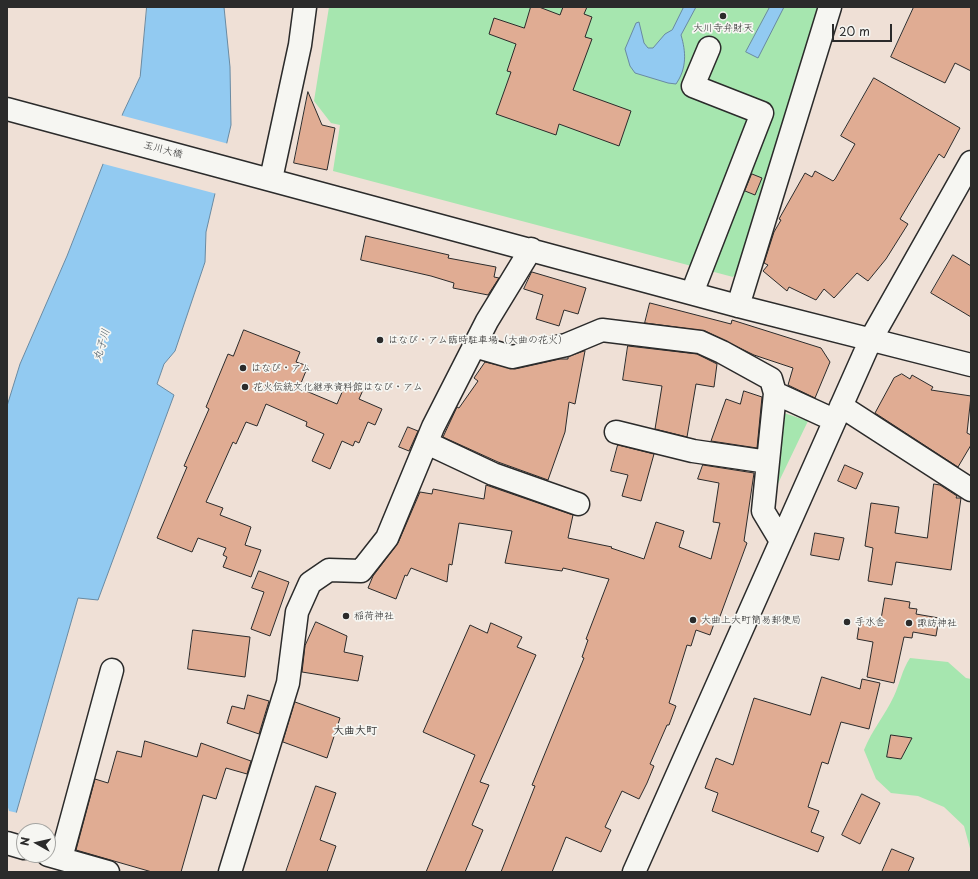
<!DOCTYPE html>
<meta charset="utf-8">
<style>
body{margin:0}
#map{position:relative;width:978px;height:879px;overflow:hidden;background:#efe0d6;font-family:"Playpen Sans",sans-serif}
canvas{display:block}
.frame{position:absolute;inset:0;border:8px solid #2b2b2b;pointer-events:none}
.north{position:absolute;left:16px;top:823px;width:40px;height:40px;box-sizing:border-box;background:#f6f6f2;border:1px solid #a5a5a2;border-radius:50%;rotate:278deg;font-size:11px;font-weight:700;line-height:16px;text-align:center;color:#2b2b2b}
.north::after{content:'';display:block;margin:auto;width:14px;height:18px;background:#2b2b2b;clip-path:polygon(50% 0,100% 100%,50% 72%,0 100%)}
.scale{position:absolute;left:832px;top:24px;width:60px;height:18px;box-sizing:border-box;border:2px solid #2b2b2b;border-top:0;padding-left:5px;font-size:12px;line-height:14px;white-space:nowrap;color:#2b2b2b;-webkit-text-stroke:3px #f6f6f2;paint-order:stroke}
</style>
<div id="map">
<canvas width="978" height="879"></canvas>
<div class="frame"></div>
<div class="north">N</div>
<div class="scale">20 m</div>
</div>
<script>
const context = document.querySelector('canvas').getContext('2d');
context.lineJoin = 'round';
function fill(path, color) {
  context.fillStyle = color;
  context.fill(path, 'evenodd');
}
function trace(path, color, width, dash) {
  context.strokeStyle = color;
  context.lineWidth = width;
  context.lineCap = dash ? 'butt' : 'round';
  context.setLineDash(dash || []);
  context.stroke(path);
}
function label(font, color, halo, rows, align = 'center') {
  context.font = font + ' "Playpen Sans","Klee One",sans-serif';
  context.lineWidth = 3.5;
  context.setLineDash([]);
  context.textBaseline = 'middle';
  context.strokeStyle = halo;
  context.fillStyle = color;
  for (const [text, x, y, turn = 0] of rows) {
    context.save();
    context.translate(x, y);
    context.rotate((+turn || 0) * Math.PI / 180);
    context.textAlign = isNaN(turn) ? turn : align;
    if (halo) context.strokeText(text, 0, 0);
    context.fillText(text, 0, 0);
    context.restore();
  }
}
fill(new Path2D(`
 M 329,7 L 822,7 L 739,270 L 733,277 L 333,171 L 340,125 L 331,123 L 314,101 Z
 M 781,412 L 808,421 L 772,496 Z
 M 910,658 L 948,662 L 966,678 L 971,679 L 971,852 L 964,826 L 944,807 L 918,796 L 891,793 L 876,779 L 864,750 C 872,730 885,715 894,696 C 900,683 902,670 910,658 Z`), '#a6e6af');
const water = new Path2D(`
 M 147,7 L 224,7 L 230,67 L 231,125 L 206,232 L 205,262 L 175,351 L 164,364 L 157,384 L 174,395 L 98,600 L 78,598 L 7,845 L 7,406 L 20,364 L 67,256 L 123,113 L 140,77 Z
 M 684,7 L 696,7 L 681,35 C 686,52 687,68 676,84 L 668,83 L 635,73 L 630,66 L 625,49 L 636,23 L 639,22 L 644,43 L 648,48 L 653,48 L 665,34 L 672,30 Z
 M 770,7 L 784,7 L 758,58 L 746,52 Z`);
fill(water, '#92caf1');
trace(water, '#698aa2', 1);
fill(new Path2D(`
 M 120,115 L 229,144 L 217,194 L 100,163 Z
 M 7,804 L 9,811 L 18,813 L 7,847 Z`), '#efe0d6');
const building = new Path2D(`
 M 531,7 L 539,7 L 560,15 L 563,7 L 587,7 L 584,14 L 592,17 L 585,37 L 592,39 L 573,90 L 631,111 L 619,146 L 559,124 L 556,135 L 496,114 L 511,72 L 507,71 L 516,44 L 489,34 L 494,18 L 524,28 Z
 M 914,7 L 971,7 L 971,71 L 955,63 L 945,83 L 891,57 Z
 M 874,78 L 960,128 L 944,158 L 939,154 L 900,219 L 908,224 L 886,259 L 868,281 L 857,273 L 834,298 L 824,289 L 816,300 L 789,287 L 787,291 L 763,271 L 768,265 L 764,263 L 774,232 L 781,220 L 779,219 L 805,173 L 812,177 L 815,171 L 833,181 L 835,179 L 855,144 L 841,136 Z
 M 308,92 L 322,125 L 335,128 L 327,170 L 294,163 Z
 M 752,174 L 762,178 L 755,195 L 745,191 Z
 M 366,236 L 449,255 L 448,258 L 496,267 L 494,277 L 499,278 L 488,295 L 453,288 L 454,283 L 431,276 L 361,260 Z
 M 953,255 L 971,266 L 971,317 L 931,293 Z
 M 532,272 L 586,288 L 578,314 L 564,310 L 559,326 L 536,319 L 543,295 L 524,289 Z
 M 650,303 L 731,324 L 732,320 L 821,348 L 830,362 L 815,398 L 788,385 L 793,368 L 754,355 L 705,331 L 645,323 Z
 M 244,330 L 300,352 L 296,362 L 308,366 L 299,388 L 337,404 L 346,383 L 363,390 L 359,399 L 382,409 L 375,425 L 368,422 L 359,443 L 355,441 L 353,446 L 342,441 L 330,469 L 312,461 L 324,434 L 306,426 L 307,422 L 266,404 L 257,426 L 246,422 L 236,444 L 233,442 L 206,502 L 223,508 L 220,515 L 251,527 L 245,545 L 261,550 L 251,577 L 223,567 L 227,557 L 223,555 L 226,548 L 198,538 L 192,552 L 157,538 L 187,467 L 184,466 L 209,409 L 206,407 L 228,354 L 233,356 Z
 M 628,346 L 697,354 L 717,364 L 714,387 L 696,384 L 687,437 L 655,429 L 662,386 L 623,380 Z
 M 585,351 L 575,404 L 569,402 L 565,432 L 548,480 L 498,462 L 443,437 L 457,407 L 459,408 L 478,381 L 474,378 L 485,362 L 515,369 L 560,359 L 568,359 L 568,357 Z
 M 902,374 L 910,379 L 912,375 L 933,387 L 931,390 L 971,396 L 967,433 L 971,435 L 971,445 L 958,467 L 875,413 L 894,378 Z
 M 744,391 L 762,397 L 757,448 L 711,441 L 726,399 L 740,404 Z
 M 408,427 L 418,431 L 409,451 L 399,447 Z
 M 618,445 L 654,454 L 641,501 L 622,496 L 628,475 L 611,471 Z
 M 703,465 L 754,473 L 744,541 L 747,543 L 719,619 L 716,618 L 710,635 L 696,630 L 691,646 L 687,645 L 669,703 L 676,706 L 669,725 L 667,725 L 650,764 L 654,766 L 647,783 L 639,799 L 622,791 L 605,827 L 611,830 L 601,852 L 566,837 L 552,872 L 501,872 L 535,786 L 532,785 L 584,658 L 582,657 L 588,640 L 586,639 L 609,579 L 563,568 L 562,571 L 505,563 L 512,531 L 459,523 L 452,565 L 449,564 L 447,582 L 411,568 L 407,576 L 405,575 L 396,599 L 368,588 L 373,576 L 398,543 L 420,492 L 432,494 L 433,489 L 484,499 L 486,485 L 573,515 L 568,538 L 612,547 L 611,548 L 644,559 L 656,522 L 684,531 L 679,547 L 711,559 L 720,523 L 713,522 L 719,483 L 698,479 Z
 M 845,465 L 863,473 L 856,489 L 838,481 Z
 M 934,484 L 940,485 L 957,496 L 956,498 L 961,498 L 951,570 L 896,562 L 892,585 L 868,581 L 873,548 L 865,546 L 871,503 L 899,507 L 895,533 L 927,538 Z
 M 815,533 L 844,538 L 839,560 L 811,555 Z
 M 259,571 L 289,582 L 270,636 L 251,629 L 264,592 L 252,588 Z
 M 885,598 L 910,602 L 909,608 L 917,609 L 916,614 L 939,618 L 936,636 L 913,632 L 912,638 L 904,637 L 894,683 L 867,677 L 873,642 L 857,639 L 860,620 L 880,623 Z
 M 316,622 L 347,636 L 344,652 L 363,656 L 358,681 L 302,672 L 305,646 Z
 M 491,623 L 522,637 L 517,647 L 536,655 L 480,782 L 489,785 L 472,825 L 483,830 L 465,872 L 426,872 L 475,755 L 423,732 L 470,625 L 487,633 Z
 M 193,630 L 250,637 L 245,677 L 188,669 Z
 M 822,677 L 860,689 L 862,679 L 880,683 L 869,729 L 841,722 L 828,764 L 822,762 L 808,807 L 819,811 L 811,832 L 824,837 L 818,852 L 712,811 L 718,793 L 705,788 L 716,758 L 733,765 L 754,698 L 810,715 Z
 M 248,695 L 269,701 L 259,734 L 227,723 L 232,706 L 244,709 Z
 M 295,702 L 340,718 L 327,758 L 283,742 Z
 M 891,735 L 912,738 L 901,759 L 887,757 Z
 M 145,741 L 197,757 L 201,743 L 251,761 L 247,774 L 226,768 L 216,799 L 203,795 L 181,872 L 152,872 L 76,850 L 95,779 L 108,783 L 117,751 L 141,757 Z
 M 316,786 L 336,793 L 320,840 L 336,846 L 327,872 L 286,872 Z
 M 862,794 L 880,803 L 860,844 L 842,835 Z
 M 892,849 L 914,858 L 908,872 L 882,872 Z`);
fill(building, '#e0ac93');
trace(building, '#2b2b2b', 1);
const minor = new Path2D(`
 M 7,109 L 738,306 L 971,365
 M 271,179 L 300,45 L 305,7
 M 692,293 L 762,113 L 693,86 L 709,48
 M 738,306 L 830,7
 M 474,346 L 512,357 L 566,345 L 602,330 L 700,342 L 722,352 L 771,379 L 775,393
 M 841,406 L 971,490
 M 616,432 L 693,451 L 768,462
 M 427,443 L 493,474 L 578,504
 M 781,541 L 763,511 L 775,393 L 834,420
 M 7,843 L 24,848
 M 48,855 L 108,872
 M 61,858 L 112,670
 M 230,872 L 288,683 L 297,612 L 310,583 L 329,570 L 361,571 L 387,538 L 433,427 L 487,321 L 531,249
 M 634,872 L 871,339 L 971,162`);
trace(minor, '#2b2b2b', 25);
trace(minor, '#f6f6f2', 22);
for (const [x, y, r, color] of [
 [723,16,4,"#2b2b2b"],
 [380,340,4,"#2b2b2b"],
 [243,368,4,"#2b2b2b"],
 [245,387,4,"#2b2b2b"],
 [346,616,4,"#2b2b2b"],
 [693,620,4,"#2b2b2b"],
 [847,622,4,"#2b2b2b"],
 [909,623,4,"#2b2b2b"]
]) {
  const dot = new Path2D();
  dot.arc(x, y, r, 0, 2 * Math.PI);
  context.fillStyle = color;
  context.fill(dot);
  trace(dot, '#f6f6f2', 1.5);
}
label('10px', '#2b2b2b', '#f6f6f2', [
 ["大川寺弁財天",723,28,"center"],
 ["はなび・アム臨時駐車場（大曲の花火）",388,340],
 ["はなび・アム",251,368],
 ["花火伝統文化継承資料館はなび・アム",253,387],
 ["稲荷神社",354,616],
 ["大曲上大町簡易郵便局",701,620],
 ["手水舎",855,622],
 ["諏訪神社",917,623]
], 'left');
label('10px', '#2b2b2b', '#f6f6f2', [
 ["玉川大橋",163,150,15]
]);
label('italic 11px', '#4a5b66', '#f6f6f2', [
 ["丸子川",102,345,-74]
]);
label('bold 11px', '#2b2b2b', '#f6f6f2', [
 ["大曲大町",355,731]
]);
</script>
